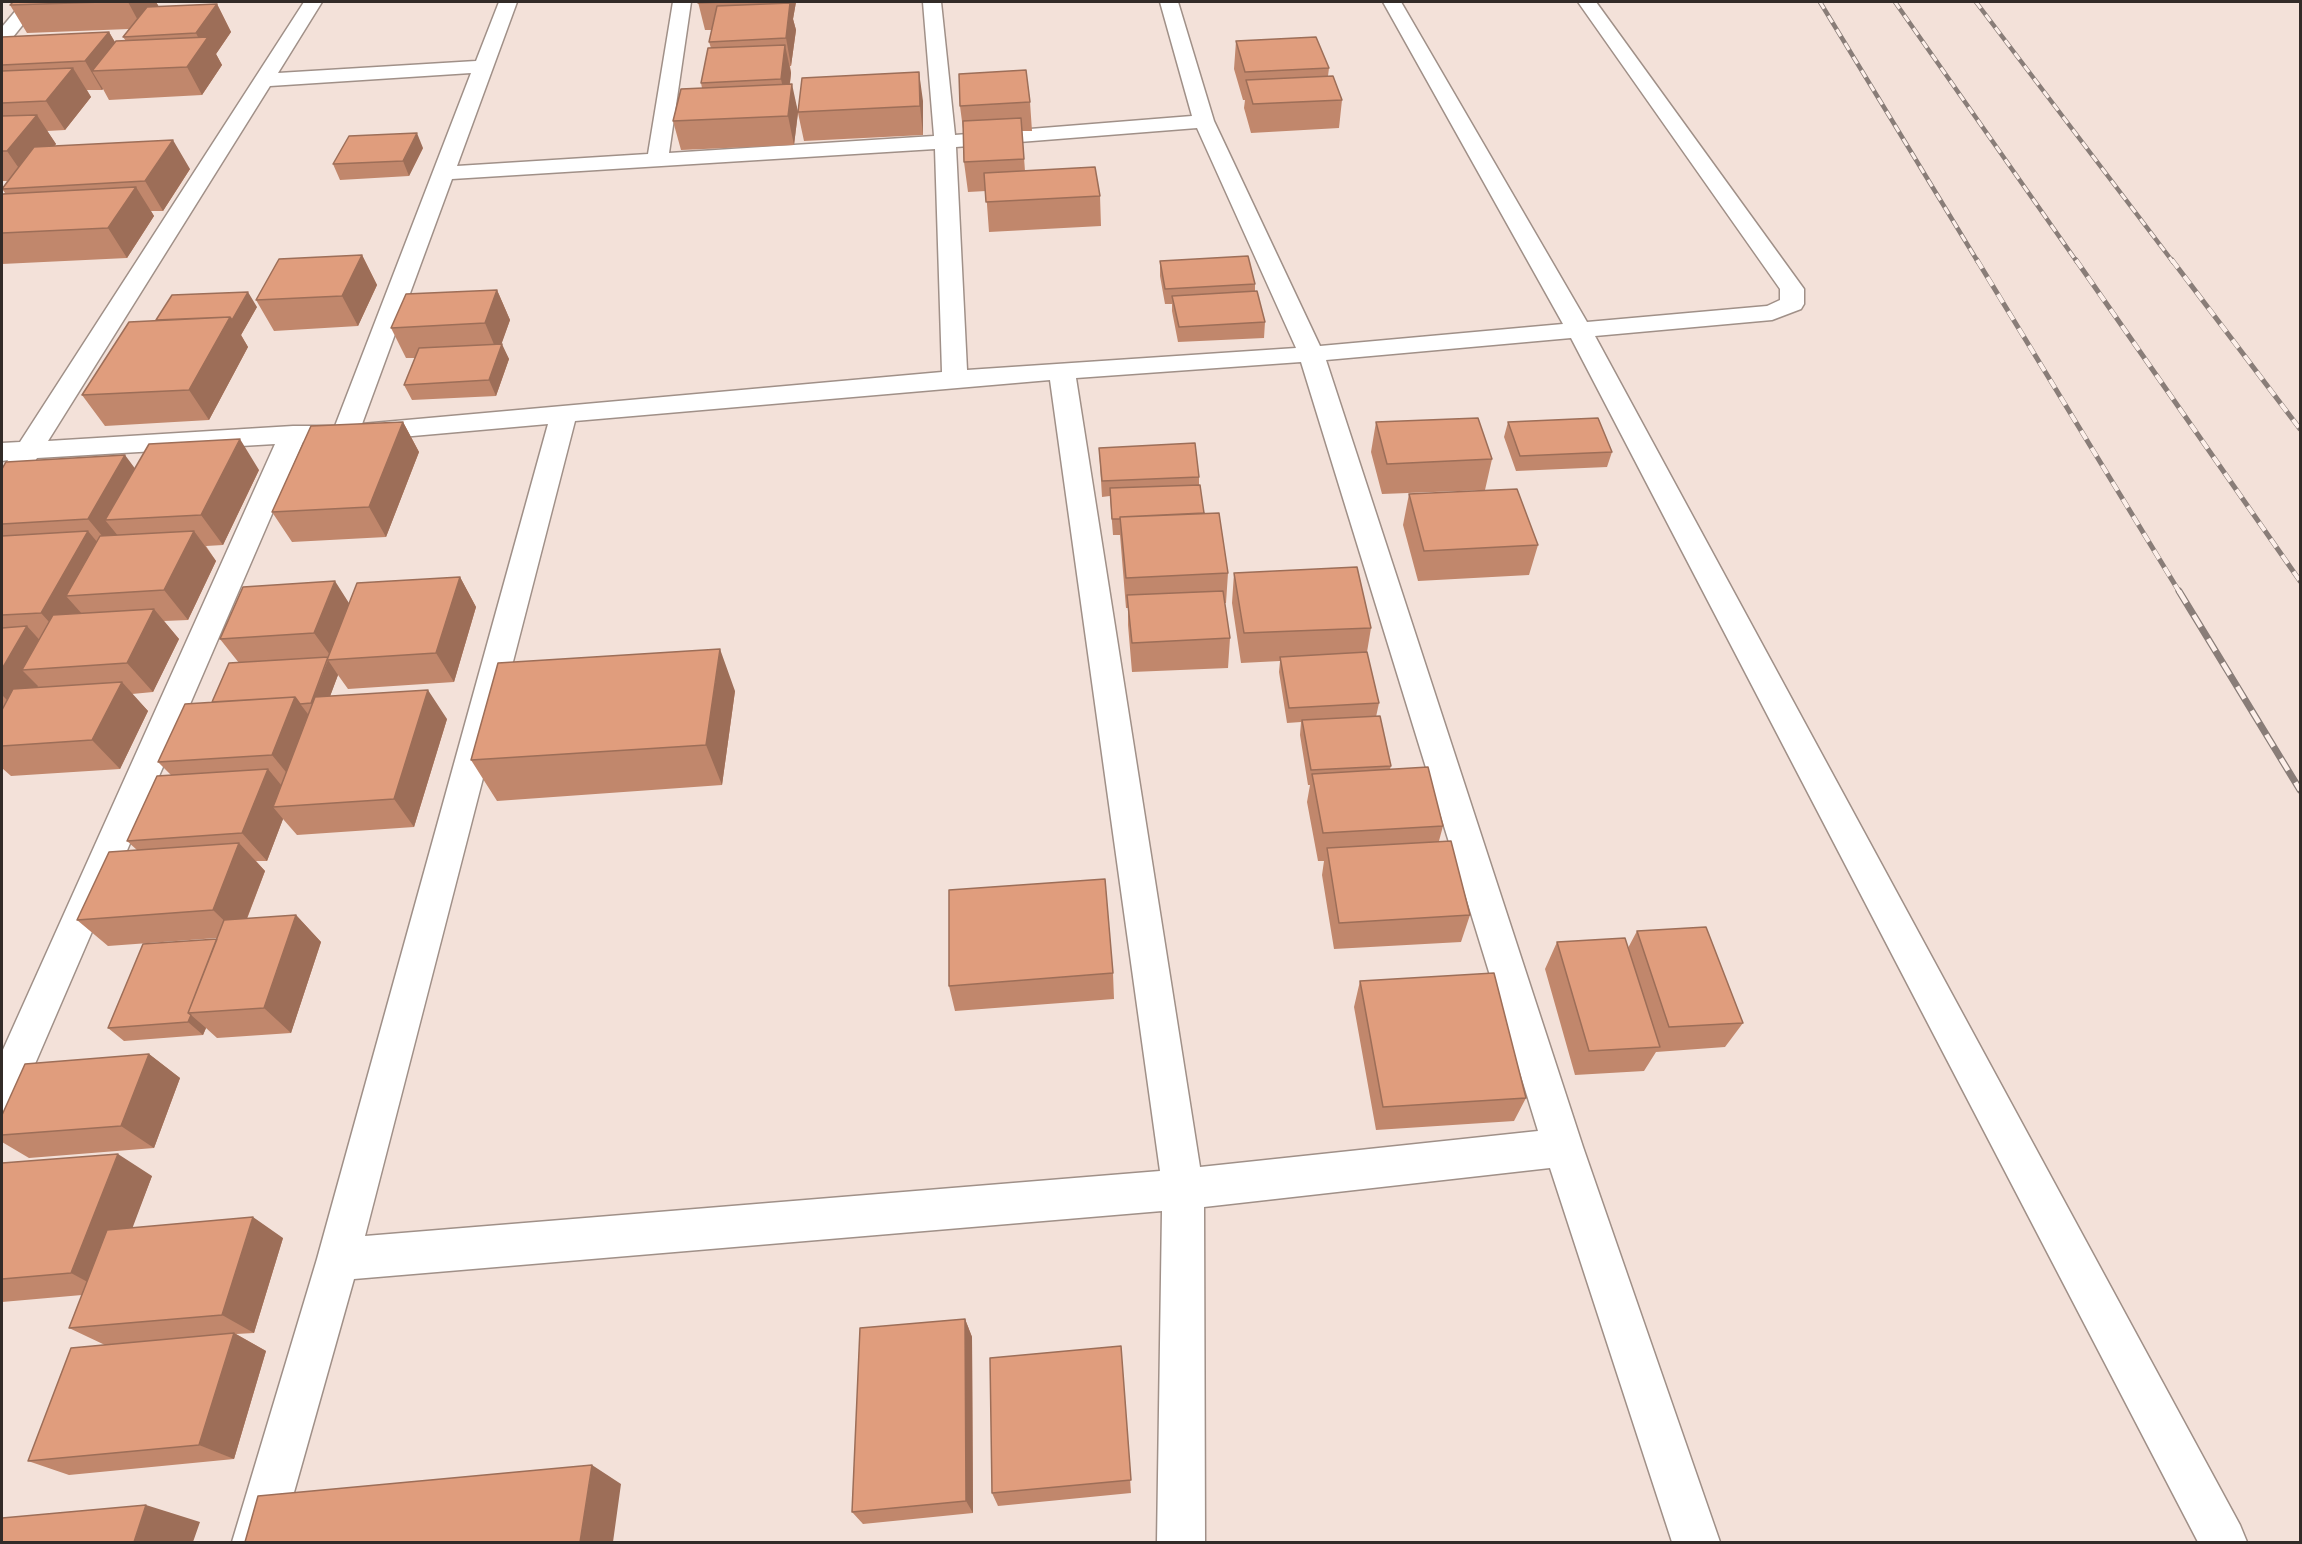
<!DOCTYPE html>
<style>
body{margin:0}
#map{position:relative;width:2302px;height:1544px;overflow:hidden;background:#f3e1d9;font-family:"Public Sans",sans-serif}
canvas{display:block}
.frame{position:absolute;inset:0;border:3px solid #322b28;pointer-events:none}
</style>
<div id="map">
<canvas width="2302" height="1544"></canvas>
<div class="frame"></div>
</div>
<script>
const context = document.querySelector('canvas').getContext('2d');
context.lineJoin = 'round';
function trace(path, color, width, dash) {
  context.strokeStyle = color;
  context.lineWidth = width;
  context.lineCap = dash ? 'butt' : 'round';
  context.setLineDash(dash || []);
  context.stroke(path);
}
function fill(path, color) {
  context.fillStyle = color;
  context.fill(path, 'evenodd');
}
const minor = new Path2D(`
 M 23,2 L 41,2 L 9,42 L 2,44 L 2,27 Z
 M 304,2 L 322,2 L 278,73 L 476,61 L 499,2 L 517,2 L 457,166 L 648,154 L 673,2 L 691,2 L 669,153 L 934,136 L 923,2 L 941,2 L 955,135 L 1192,116 L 1160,2 L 1178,2 L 1214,121 L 1320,346 L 1563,324 L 1383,2 L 1401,2 L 1587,322 L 1767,306 L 1780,300 L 1780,289 L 1578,2 L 1596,2 L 1804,289 L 1804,304 L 1801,309 L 1772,320 L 1595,336 L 2240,1525 L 2247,1542 L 2198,1542 L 1571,338 L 1326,360 L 1583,1147 L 1720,1542 L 1672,1542 L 1550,1168 L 1204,1207 L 1205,1542 L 1157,1542 L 1162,1211 L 354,1279 L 280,1542 L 232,1542 L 317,1259 L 548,424 L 345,442 L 303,442 L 16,1108 L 2,1113 L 2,1052 L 275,444 L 37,458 L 12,498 L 2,501 L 2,471 L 8,460 L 2,461 L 2,443 L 20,442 ZM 471,73 L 335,426 L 293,426 L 48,441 L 270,86 ZM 1197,128 L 1296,348 L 967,370 L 956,147 ZM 935,149 L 942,372 L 362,424 L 452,179 ZM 1301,362 L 1538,1131 L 1200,1167 L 1076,378 ZM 1050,380 L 1160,1171 L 365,1236 L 575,421 Z`);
trace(minor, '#a09088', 3);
fill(minor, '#fff');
const railFar2 = new Path2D(`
 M 1820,2 L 1978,262
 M 1895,2 L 2077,262
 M 1976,2 L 2173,262`);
const railFar1 = new Path2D(`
 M 1977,260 L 2180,593
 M 2076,260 L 2300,581
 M 2172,260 L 2300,429`);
const rail = new Path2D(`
 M 2179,591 L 2300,790`);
trace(railFar2, '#897d78', 4.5);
trace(railFar1, '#897d78', 5);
trace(rail, '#897d78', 7);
trace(railFar2, '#fdefe9', 3, [8]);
trace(railFar1, '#fdefe9', 4, [10]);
trace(rail, '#fdefe9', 4.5, [14]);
fill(new Path2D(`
 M 13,2 L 156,2 L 159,7 L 217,4 L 231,32 L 216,54 L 222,65 L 202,95 L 109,100 L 103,89 L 102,90 L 87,90 L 91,97 L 65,130 L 47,131 L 56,144 L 54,146 L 190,169 L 163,211 L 151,211 L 154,216 L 127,258 L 2,264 L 2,195 L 5,193 L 2,189 L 7,181 L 2,181 L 2,37 L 109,32 L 115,42 L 126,41 L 123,37 L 129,29 L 27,33 L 10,5 Z
 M 698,2 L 796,2 L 793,19 L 796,30 L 791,66 L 790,66 L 791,73 L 790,84 L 798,112 L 923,101 L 923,135 L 804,141 L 798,113 L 794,145 L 681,150 L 673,121 L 702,88 L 701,83 L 711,48 L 709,42 L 712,30 L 705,30 Z
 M 1236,41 L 1329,68 L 1328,76 L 1342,100 L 1339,128 L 1251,133 L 1244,108 L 1245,100 L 1243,100 L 1234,69 Z
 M 1030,102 L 1032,131 L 1022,131 L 1025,171 L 1100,196 L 1101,226 L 989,232 L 986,191 L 968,192 L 964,162 L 963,129 L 960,106 Z
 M 423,148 L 409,176 L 340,180 L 333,164 Z
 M 362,255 L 377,285 L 358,326 L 274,331 L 256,300 Z
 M 1160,261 L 1255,284 L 1255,291 L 1265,322 L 1264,338 L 1178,342 L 1172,311 L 1172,304 L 1165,304 L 1160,276 Z
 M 497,290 L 510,320 L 501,344 L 509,359 L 496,396 L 412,400 L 404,385 L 415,358 L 406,358 L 391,328 Z
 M 257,307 L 241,335 L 248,347 L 209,420 L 105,426 L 82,395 L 156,320 Z
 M 403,422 L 419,452 L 386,537 L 292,542 L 272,512 Z
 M 1376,422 L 1492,459 L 1485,490 L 1382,494 L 1371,452 Z
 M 1508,422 L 1612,452 L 1607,467 L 1516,471 L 1504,437 Z
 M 1099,448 L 1199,477 L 1199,485 L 1204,513 L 1228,573 L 1226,603 L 1224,603 L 1230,638 L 1228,668 L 1132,672 L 1128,625 L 1128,608 L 1126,608 L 1120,535 L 1113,535 L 1110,496 L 1102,497 Z
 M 135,468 L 259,470 L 223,545 L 206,546 L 216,561 L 188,620 L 164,621 L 179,639 L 153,692 L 132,694 L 148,711 L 120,769 L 11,776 L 2,768 L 2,469 Z
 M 1409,494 L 1538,545 L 1529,575 L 1418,581 L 1403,525 Z
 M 1234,573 L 1371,628 L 1367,652 L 1379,703 L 1376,717 L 1391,766 L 1390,769 L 1443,826 L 1439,841 L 1470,915 L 1461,942 L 1334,949 L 1322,875 L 1324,861 L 1318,861 L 1307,802 L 1310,785 L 1308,785 L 1300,735 L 1301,722 L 1287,723 L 1279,672 L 1280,661 L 1241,663 L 1232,603 Z
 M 460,577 L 476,607 L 454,682 L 348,689 L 338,675 L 330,696 L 447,719 L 414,827 L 297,835 L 283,819 L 267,861 L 256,861 L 265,871 L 247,919 L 296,915 L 321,942 L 291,1033 L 217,1038 L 206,1028 L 203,1035 L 124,1041 L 108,1028 L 217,938 L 108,946 L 77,920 L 137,850 L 127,841 L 171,775 L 158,762 L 212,702 L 239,663 L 220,639 L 349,603 Z
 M 735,691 L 722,785 L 497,801 L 471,760 Z
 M 1637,931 L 1743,1023 L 1725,1047 L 1656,1052 L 1644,1071 L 1575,1075 L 1545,969 L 1557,942 L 1628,948 Z
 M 1113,973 L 1114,999 L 955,1011 L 949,986 Z
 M 1360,981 L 1526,1098 L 1514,1121 L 1376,1130 L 1354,1007 Z
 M 149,1054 L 180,1078 L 154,1148 L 29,1158 L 2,1142 L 2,1115 Z
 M 2,1163 L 152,1176 L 132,1227 L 283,1238 L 254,1333 L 236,1334 L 266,1351 L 234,1459 L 69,1475 L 28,1461 L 105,1345 L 69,1328 L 82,1295 L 2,1302 Z
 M 965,1319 L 972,1337 L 973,1513 L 863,1524 L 852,1512 Z
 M 1121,1346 L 1131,1493 L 998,1506 L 992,1493 Z`), '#c1876c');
fill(new Path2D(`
 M 128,2 L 156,2 L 159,7 L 142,28 Z
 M 788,2 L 796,2 L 793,19 L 796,30 L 791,66 L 786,38 L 789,10 Z
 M 217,4 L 231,32 L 216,54 L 222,65 L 202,95 L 187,67 L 202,45 L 196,33 Z
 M 109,32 L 125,60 L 92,71 L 103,89 L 102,90 L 85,61 Z
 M 785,45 L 791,73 L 787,107 L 781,79 Z
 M 73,68 L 91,97 L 65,130 L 46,101 Z
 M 919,72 L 923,101 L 923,135 L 920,106 Z
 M 792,84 L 798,112 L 794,145 L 788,116 Z
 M 37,115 L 56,144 L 27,180 L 7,151 Z
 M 417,133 L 423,148 L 409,176 L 403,161 Z
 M 173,140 L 190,169 L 163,211 L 145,181 Z
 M 136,187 L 154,216 L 127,258 L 108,228 Z
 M 362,255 L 377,285 L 358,326 L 342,296 Z
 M 497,290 L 510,320 L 498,354 L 485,323 Z
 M 248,292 L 257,307 L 241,335 L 248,347 L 209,420 L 189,390 L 230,317 Z
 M 502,344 L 509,359 L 496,396 L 489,380 Z
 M 403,422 L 419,452 L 386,537 L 369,507 Z
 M 240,439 L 259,470 L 223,545 L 201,515 Z
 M 125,455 L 148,486 L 105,520 L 119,537 L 113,549 L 88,519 Z
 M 88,531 L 113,561 L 66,596 L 83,615 L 68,643 L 41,613 Z
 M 194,531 L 216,561 L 188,620 L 164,590 Z
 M 460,577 L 476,607 L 454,682 L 436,653 Z
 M 335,581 L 354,611 L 333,659 L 314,633 Z
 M 154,609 L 179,639 L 153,692 L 127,663 Z
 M 27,626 L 54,656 L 22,670 L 38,686 L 22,715 L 2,695 L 2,669 Z
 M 720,649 L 735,691 L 722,785 L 706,745 Z
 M 328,660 L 338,675 L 322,718 L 311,703 Z
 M 122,682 L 148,711 L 120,769 L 92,740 Z
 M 428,690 L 447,719 L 414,827 L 394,799 Z
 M 295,697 L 317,726 L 295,783 L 272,755 Z
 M 268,769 L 291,797 L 273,807 L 283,819 L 267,861 L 242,833 Z
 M 239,843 L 265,871 L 240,936 L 213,910 Z
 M 296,915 L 321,942 L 291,1033 L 264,1008 Z
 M 191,1015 L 206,1028 L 203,1035 L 188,1022 Z
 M 149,1054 L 180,1078 L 154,1148 L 121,1126 Z
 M 118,1154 L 152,1176 L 108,1293 L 71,1273 Z
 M 253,1217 L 283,1238 L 254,1333 L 222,1315 Z
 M 965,1319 L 972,1337 L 973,1513 L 966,1501 Z
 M 234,1333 L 266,1351 L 234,1459 L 199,1445 Z
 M 592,1465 L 621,1484 L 613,1542 L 580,1542 Z
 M 146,1505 L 200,1522 L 193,1542 L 134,1542 Z`), '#9d6e58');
const building = new Path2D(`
 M 13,2 L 103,2 L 10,5 Z
 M 698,2 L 725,2 L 698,3 Z
 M 790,3 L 786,38 L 709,42 L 717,6 Z
 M 217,4 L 196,33 L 123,37 L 147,7 Z
 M 109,32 L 85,61 L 2,65 L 2,37 Z
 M 208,37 L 187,67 L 92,71 L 116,41 Z
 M 1316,37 L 1329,68 L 1245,72 L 1236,41 Z
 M 785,45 L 781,79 L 701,83 L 708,48 Z
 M 73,68 L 46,101 L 2,103 L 2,71 Z
 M 1026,70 L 1030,102 L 960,106 L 959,74 Z
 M 919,72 L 920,106 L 798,112 L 802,78 Z
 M 1333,76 L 1342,100 L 1253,104 L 1246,80 Z
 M 792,84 L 788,116 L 673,121 L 681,89 Z
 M 37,115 L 7,151 L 2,151 L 2,116 Z
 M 1021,118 L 1024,159 L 964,162 L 963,121 Z
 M 417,133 L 403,161 L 333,164 L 349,136 Z
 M 173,140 L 145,181 L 2,189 L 34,147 Z
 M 1095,167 L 1100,196 L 986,202 L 984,173 Z
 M 136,187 L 108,228 L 2,233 L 2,195 L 3,194 Z
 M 362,255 L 342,296 L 256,300 L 279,259 Z
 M 1248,256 L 1255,284 L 1165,289 L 1160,261 Z
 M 497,290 L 485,323 L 391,328 L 406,294 Z
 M 1257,291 L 1265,322 L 1179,327 L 1172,296 Z
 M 248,292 L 232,320 L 230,317 L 156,320 L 172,295 Z
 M 230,317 L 189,390 L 82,395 L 129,322 Z
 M 502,344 L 489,380 L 404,385 L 419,348 Z
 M 1478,418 L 1492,459 L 1387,464 L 1376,422 Z
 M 1598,418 L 1612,452 L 1520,456 L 1508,422 Z
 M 403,422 L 369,507 L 272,512 L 311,426 Z
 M 240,439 L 201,515 L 105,520 L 149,444 Z
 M 1195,443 L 1199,477 L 1102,481 L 1099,448 Z
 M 125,455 L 88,519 L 2,524 L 2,469 L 6,462 Z
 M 1200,485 L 1204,513 L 1120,517 L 1120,519 L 1112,519 L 1110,488 Z
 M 1517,489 L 1538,545 L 1424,551 L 1409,494 Z
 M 1219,513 L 1228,573 L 1126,578 L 1120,517 Z
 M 88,531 L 41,613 L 2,615 L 2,536 Z
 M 194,531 L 164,590 L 66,596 L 100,536 Z
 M 1357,567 L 1371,628 L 1244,633 L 1234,573 Z
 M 460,577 L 436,653 L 327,660 L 357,583 Z
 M 335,581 L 314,633 L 220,639 L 243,587 Z
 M 1223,591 L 1230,638 L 1132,643 L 1127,595 Z
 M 154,609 L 127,663 L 22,670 L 53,615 Z
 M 27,626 L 2,669 L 2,628 Z
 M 720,649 L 706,745 L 471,760 L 498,663 Z
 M 1367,652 L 1379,703 L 1289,708 L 1280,657 Z
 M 328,657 L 311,703 L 300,704 L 295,697 L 212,702 L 229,663 Z
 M 122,682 L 92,740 L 2,746 L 2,710 L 13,689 Z
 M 428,690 L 394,799 L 273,807 L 315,697 Z
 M 295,697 L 272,755 L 158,762 L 185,704 Z
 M 1380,716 L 1391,766 L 1311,770 L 1302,720 Z
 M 1428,767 L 1443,826 L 1323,833 L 1312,774 Z
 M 268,769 L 242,833 L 127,841 L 157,776 Z
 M 1451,841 L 1470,915 L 1339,923 L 1327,848 Z
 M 239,843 L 213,910 L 77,920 L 109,852 Z
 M 1105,879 L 1113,973 L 949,986 L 949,890 Z
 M 296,915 L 264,1008 L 188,1013 L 224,920 Z
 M 1706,927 L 1743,1023 L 1669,1027 L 1637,931 Z
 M 1625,938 L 1660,1047 L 1589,1051 L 1557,942 Z
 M 217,939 L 188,1013 L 191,1015 L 188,1022 L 108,1028 L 143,944 Z
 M 1494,973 L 1526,1098 L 1383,1107 L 1360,981 Z
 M 149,1054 L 121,1126 L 2,1135 L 2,1115 L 25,1064 Z
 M 118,1154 L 71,1273 L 2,1279 L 2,1163 Z
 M 253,1217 L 222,1315 L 69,1328 L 107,1230 Z
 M 965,1319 L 966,1501 L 852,1512 L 860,1328 Z
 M 234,1333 L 199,1445 L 28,1461 L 71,1348 Z
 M 1121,1346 L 1131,1480 L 992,1493 L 990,1358 Z
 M 592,1465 L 580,1542 L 245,1542 L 258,1496 Z
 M 146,1505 L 134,1542 L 2,1542 L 2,1518 Z`);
fill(building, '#e09d7d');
trace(building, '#9d6e58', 1.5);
</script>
